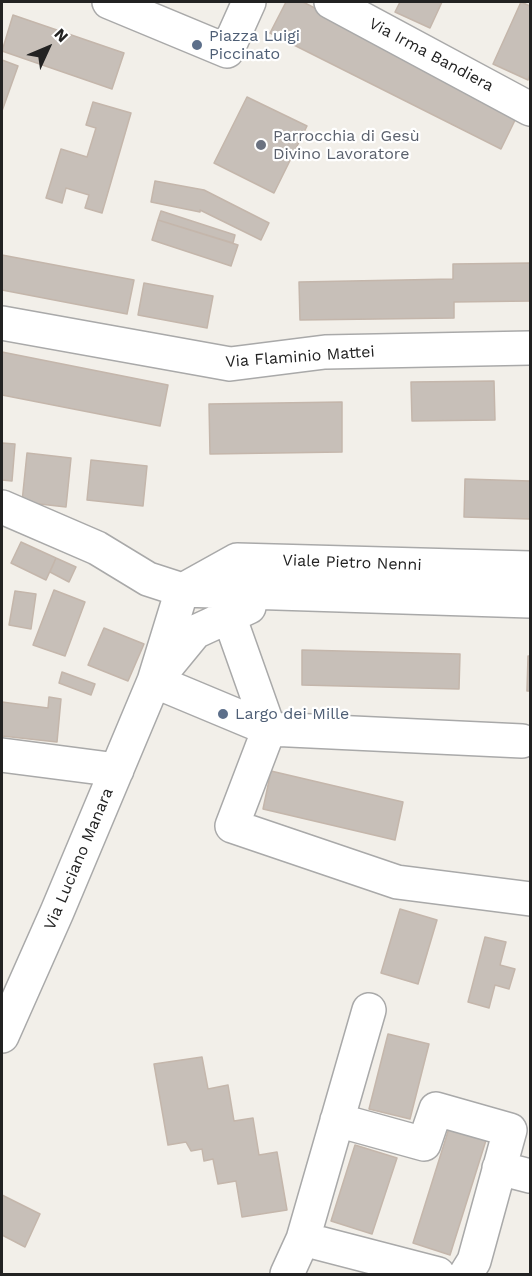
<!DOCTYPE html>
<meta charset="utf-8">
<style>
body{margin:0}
#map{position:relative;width:532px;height:1276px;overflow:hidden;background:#f2efe9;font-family:"Work Sans",sans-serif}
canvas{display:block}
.frame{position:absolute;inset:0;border:3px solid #222;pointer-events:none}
.north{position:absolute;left:18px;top:18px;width:60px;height:60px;-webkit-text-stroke:4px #fff;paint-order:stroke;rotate:46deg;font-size:16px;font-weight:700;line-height:24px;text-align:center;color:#222}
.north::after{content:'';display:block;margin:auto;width:21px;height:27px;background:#222;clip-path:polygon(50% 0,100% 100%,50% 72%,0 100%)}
</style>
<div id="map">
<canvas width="532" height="1276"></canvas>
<div class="frame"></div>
<div class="north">N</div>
</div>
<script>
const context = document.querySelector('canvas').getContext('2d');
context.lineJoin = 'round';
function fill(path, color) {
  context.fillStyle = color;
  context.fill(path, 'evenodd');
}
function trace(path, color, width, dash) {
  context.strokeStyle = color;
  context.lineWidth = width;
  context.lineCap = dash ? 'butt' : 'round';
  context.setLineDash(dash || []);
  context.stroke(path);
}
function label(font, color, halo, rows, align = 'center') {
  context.font = font + ' "Work Sans",sans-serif';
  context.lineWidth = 4.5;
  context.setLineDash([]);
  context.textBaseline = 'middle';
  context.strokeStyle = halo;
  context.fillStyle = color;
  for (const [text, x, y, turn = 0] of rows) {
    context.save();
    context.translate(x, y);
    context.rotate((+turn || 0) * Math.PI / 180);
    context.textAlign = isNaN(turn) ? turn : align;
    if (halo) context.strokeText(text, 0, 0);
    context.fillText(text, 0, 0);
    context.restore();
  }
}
const building = new Path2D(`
 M 286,2 L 303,2 L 519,112 L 501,149 L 270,33 Z
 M 400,2 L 442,2 L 430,28 L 395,12 Z
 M 521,2 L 530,6 L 530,74 L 528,80 L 493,64 Z
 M 13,15 L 124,53 L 112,89 L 2,51 Z
 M 2,60 L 18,66 L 2,111 Z
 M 247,97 L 307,126 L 274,193 L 214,163 Z
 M 93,102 L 131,113 L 102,213 L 85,208 L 89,195 L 66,188 L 62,203 L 46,198 L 61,149 L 87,157 L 96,128 L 86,125 Z
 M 155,181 L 204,190 L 269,223 L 261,240 L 200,210 L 200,212 L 151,202 Z
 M 161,211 L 235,235 L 233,243 L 158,220 Z
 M 158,220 L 238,245 L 231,266 L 152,240 Z
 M 2,255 L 134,280 L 127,314 L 2,290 Z
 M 530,263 L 530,301 L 454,302 L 454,318 L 300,320 L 299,282 L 453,279 L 453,264 Z
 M 144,283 L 213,296 L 207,328 L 138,315 Z
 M 2,352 L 168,385 L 160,426 L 2,395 Z
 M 494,381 L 495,420 L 412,421 L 411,382 Z
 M 342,402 L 342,452 L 210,454 L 209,404 Z
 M 2,443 L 15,444 L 12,481 L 2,480 Z
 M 27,453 L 71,458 L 66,507 L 22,502 Z
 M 91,460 L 147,466 L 143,506 L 87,500 Z
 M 465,479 L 530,481 L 530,519 L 464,517 Z
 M 21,542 L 56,558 L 46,580 L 11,563 Z
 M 56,558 L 76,567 L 69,582 L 50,572 Z
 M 54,590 L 85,602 L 65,656 L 33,645 Z
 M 15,591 L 36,594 L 31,629 L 9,625 Z
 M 104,628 L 144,644 L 128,681 L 88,665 Z
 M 302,650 L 460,654 L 459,689 L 302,685 Z
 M 528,656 L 530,656 L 530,691 L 527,691 Z
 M 62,672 L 95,684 L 91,695 L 59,683 Z
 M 49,697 L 61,699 L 57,742 L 2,736 L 2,702 L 48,708 Z
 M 271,771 L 403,802 L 395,840 L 263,809 Z
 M 400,909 L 437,920 L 418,984 L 381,973 Z
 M 485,937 L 506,942 L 500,965 L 515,969 L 509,989 L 495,985 L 489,1008 L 468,1002 Z
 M 388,1034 L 429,1044 L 410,1119 L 369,1109 Z
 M 202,1057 L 208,1089 L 228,1085 L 234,1121 L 253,1118 L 259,1155 L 277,1152 L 287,1210 L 242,1217 L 236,1181 L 218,1184 L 213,1159 L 204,1161 L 202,1149 L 191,1151 L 186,1142 L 168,1145 L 154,1064 Z
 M 450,1125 L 487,1137 L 450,1255 L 413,1243 Z
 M 355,1145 L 397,1158 L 372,1234 L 331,1221 Z
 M 2,1195 L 40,1214 L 25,1247 L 2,1235 Z`);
fill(building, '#c7bfb8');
trace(building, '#c4b6ab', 1.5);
const minor = new Path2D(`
 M 109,2 L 227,51 L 249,2
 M 331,2 L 530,109
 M 2,323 L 230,364 L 325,352 L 530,348
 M 2,507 L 97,548 L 148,579 L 182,590 L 530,601
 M 183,590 L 237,560 L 530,568
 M 229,616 L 269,729 L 232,826 L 397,882 L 530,899
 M 163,671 L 195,632 L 249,607
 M 154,681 L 269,729 L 522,741
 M 2,755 L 117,770
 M 2,1036 L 57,912 L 154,681 L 182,590
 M 337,1120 L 424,1144 L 436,1109 L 510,1130 L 474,1261 L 466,1274
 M 499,1168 L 530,1176
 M 303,1239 L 438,1274
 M 287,1274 L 303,1239 L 369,1010`);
trace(minor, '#a9a9a9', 36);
trace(minor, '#fff', 33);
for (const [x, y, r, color] of [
 [197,45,6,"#5c6f8a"],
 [261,145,6,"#6b7280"],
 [223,714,6,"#5c6f8a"]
]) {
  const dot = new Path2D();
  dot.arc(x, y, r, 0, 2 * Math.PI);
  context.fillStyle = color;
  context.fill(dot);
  trace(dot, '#fff', 2);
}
label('16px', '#4e5e75', '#fff', [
 ["Piazza Luigi",209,36],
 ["Piccinato",209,54],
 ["Largo dei Mille",235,714]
], 'left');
label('16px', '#222', '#fff', [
 ["Via Irma Bandiera",431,55,28],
 ["Via Flaminio Mattei",300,357,-4],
 ["Viale Pietro Nenni",352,563,2],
 ["Via Luciano Manara",79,859,-67]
]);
label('16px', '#5b616d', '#fff', [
 ["Parrocchia di Gesù",273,136],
 ["Divino Lavoratore",273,154]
], 'left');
</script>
